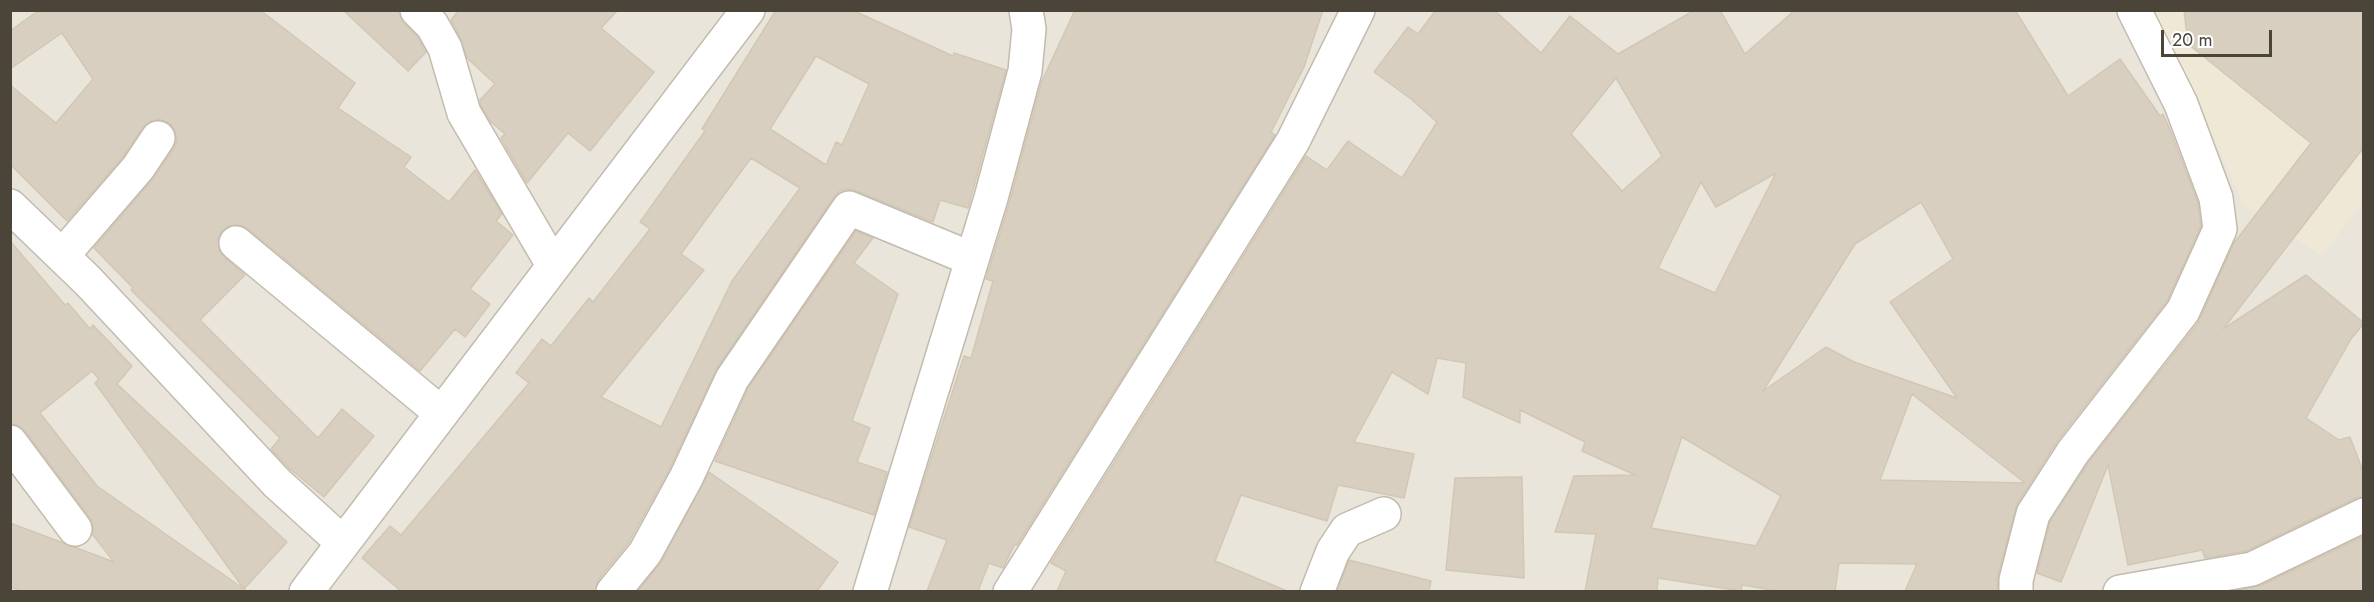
<!DOCTYPE html>
<style>
body{margin:0}
#map{position:relative;width:2374px;height:602px;overflow:hidden;background:#f6f3ec;font-family:Jost,sans-serif}
canvas{display:block}
.frame{position:absolute;inset:0;border:12px solid #4b4439;pointer-events:none}
.scale{position:absolute;left:2161px;top:30px;width:111px;height:27px;box-sizing:border-box;border:3px solid #4b4439;border-top:0;padding-left:8px;font-size:18px;line-height:21px;white-space:nowrap;color:#4b4439;-webkit-text-stroke:4px #fff;paint-order:stroke}
</style>
<div id="map">
<canvas width="2374" height="602"></canvas>
<div class="frame"></div>
<div class="scale">20 m</div>
</div>
<script>
const context = document.querySelector('canvas').getContext('2d');
context.lineJoin = 'round';
function fill(path, color) {
  context.fillStyle = color;
  context.fill(path, 'evenodd');
}
function trace(path, color, width, dash) {
  context.strokeStyle = color;
  context.lineWidth = width;
  context.lineCap = dash ? 'butt' : 'round';
  context.setLineDash(dash || []);
  context.stroke(path);
}
fill(new Path2D(`
 M 11,11 L 2363,11 L 2363,591 L 11,591 Z`), '#eae5da');
fill(new Path2D(`
 M 2148,11 L 2363,11 L 2363,201 L 2322,256 L 2243,204 L 2226,165 Z`), '#efe8d6');
const building = new Path2D(`
 M 39,10 L 260,10 L 355,83 L 338,108 L 411,157 L 404,167 L 449,202 L 475,170 L 502,214 L 496,221 L 513,235 L 470,289 L 490,304 L 465,337 L 455,329 L 420,371 L 248,229 L 240,225 L 230,225 L 221,232 L 218,240 L 219,250 L 224,257 L 245,275 L 200,320 L 318,438 L 342,409 L 374,436 L 324,497 L 289,468 L 271,449 L 280,438 L 131,290 L 133,288 L 94,248 L 152,180 L 174,148 L 177,139 L 174,129 L 169,123 L 159,119 L 149,122 L 143,127 L 123,157 L 67,221 L 10,164 L 10,85 L 56,123 L 93,79 L 62,33 L 10,69 L 10,31 Z
 M 343,10 L 399,10 L 403,23 L 417,36 L 426,52 L 408,71 Z
 M 459,10 L 618,10 L 601,28 L 654,72 L 590,151 L 568,133 L 527,183 L 501,138 L 505,134 L 490,121 L 481,106 L 480,100 L 495,84 L 467,58 L 461,39 L 451,20 Z
 M 776,10 L 852,10 L 953,56 L 954,53 L 1006,70 L 968,208 L 940,200 L 933,222 L 856,191 L 847,189 L 840,191 L 834,197 L 717,368 L 669,470 L 629,542 L 598,580 L 595,591 L 401,591 L 362,558 L 390,526 L 401,535 L 529,383 L 516,373 L 542,339 L 551,346 L 589,298 L 593,302 L 650,229 L 640,222 L 705,131 L 702,129 ZM 816,56 L 869,84 L 842,145 L 836,142 L 826,165 L 770,129 ZM 751,158 L 800,188 L 732,281 L 661,427 L 601,397 L 704,270 L 681,254 Z
 M 1075,10 L 1323,10 L 1304,67 L 1271,132 L 1275,135 L 1017,545 L 1015,544 L 1003,568 L 989,563 L 978,591 L 927,591 L 947,540 L 909,527 L 964,356 L 971,358 L 993,281 L 986,279 L 1009,204 L 1042,81 Z
 M 1436,10 L 1494,10 L 1541,53 L 1570,16 L 1618,54 L 1695,10 L 1720,10 L 1745,54 L 1795,10 L 2015,10 L 2068,96 L 2120,59 L 2160,116 L 2163,114 L 2169,127 L 2198,203 L 2201,226 L 2167,301 L 2058,440 L 2017,504 L 1998,575 L 1997,591 L 1905,591 L 1917,564 L 1839,563 L 1835,591 L 1778,591 L 1742,585 L 1741,591 L 1658,578 L 1657,591 L 1585,591 L 1596,534 L 1555,532 L 1574,476 L 1635,475 L 1582,451 L 1585,442 L 1520,410 L 1520,423 L 1463,397 L 1466,363 L 1437,358 L 1428,394 L 1392,372 L 1354,442 L 1414,454 L 1404,498 L 1338,485 L 1327,521 L 1241,495 L 1215,561 L 1287,591 L 1057,591 L 1066,571 L 1051,563 L 1306,156 L 1327,170 L 1348,141 L 1402,178 L 1437,122 L 1411,99 L 1374,72 L 1408,27 L 1418,34 ZM 1616,78 L 1662,156 L 1622,191 L 1571,134 ZM 1776,173 L 1715,293 L 1658,268 L 1701,182 L 1716,207 ZM 1921,202 L 1953,259 L 1890,302 L 1957,398 L 1854,362 L 1826,347 L 1763,391 L 1855,244 ZM 1912,394 L 2025,483 L 1880,480 ZM 1682,437 L 1781,496 L 1756,546 L 1651,528 Z
 M 2184,10 L 2364,10 L 2364,147 L 2223,329 L 2306,275 L 2364,323 L 2351,339 L 2306,418 L 2339,440 L 2350,437 L 2364,474 L 2364,497 L 2356,498 L 2246,551 L 2205,558 L 2202,550 L 2128,565 L 2108,465 L 2061,582 L 2037,573 L 2050,522 L 2088,463 L 2198,323 L 2234,243 L 2311,143 L 2188,44 Z
 M 856,231 L 873,238 L 854,263 L 898,294 L 852,421 L 870,428 L 857,462 L 887,472 L 874,515 L 715,461 L 748,388 Z
 M 10,241 L 65,305 L 68,303 L 90,329 L 93,325 L 132,366 L 117,384 L 287,542 L 244,589 L 247,591 L 23,591 L 10,587 L 10,523 L 114,562 L 93,535 L 93,526 L 90,518 L 25,431 L 18,425 L 10,424 ZM 92,371 L 99,379 L 95,383 L 244,589 L 97,486 L 40,413 Z
 M 709,472 L 838,562 L 817,591 L 638,591 L 661,562 Z
 M 1522,477 L 1524,578 L 1446,570 L 1455,478 Z
 M 2364,536 L 2364,591 L 2232,591 L 2260,586 Z
 M 1349,560 L 1431,581 L 1429,591 L 1337,591 Z`);
fill(building, '#d8cfc1');
trace(building, '#d3c7b4', 1.5);
const minor = new Path2D(`
 M 417,10 L 432,25 L 445,48 L 464,113 L 553,265
 M 10,206 L 88,281 L 277,483 L 343,543
 M 236,243 L 441,413
 M 62,256 L 138,168 L 158,138
 M 10,442 L 75,529
 M 306,592 L 748,10
 M 613,592 L 645,553 L 686,478 L 732,379 L 849,208 L 972,259
 M 870,592 L 991,198 L 1025,71 L 1029,29 L 1026,10
 M 1010,592 L 1293,141 L 1358,10
 M 1317,592 L 1333,551 L 1347,530 L 1384,514
 M 2016,592 L 2016,580 L 2033,514 L 2073,452 L 2183,311 L 2220,229 L 2216,198 L 2181,104 L 2134,10
 M 2120,592 L 2252,569 L 2364,515`);
trace(minor, '#c2bbae', 36);
trace(minor, '#fff', 33);
</script>
